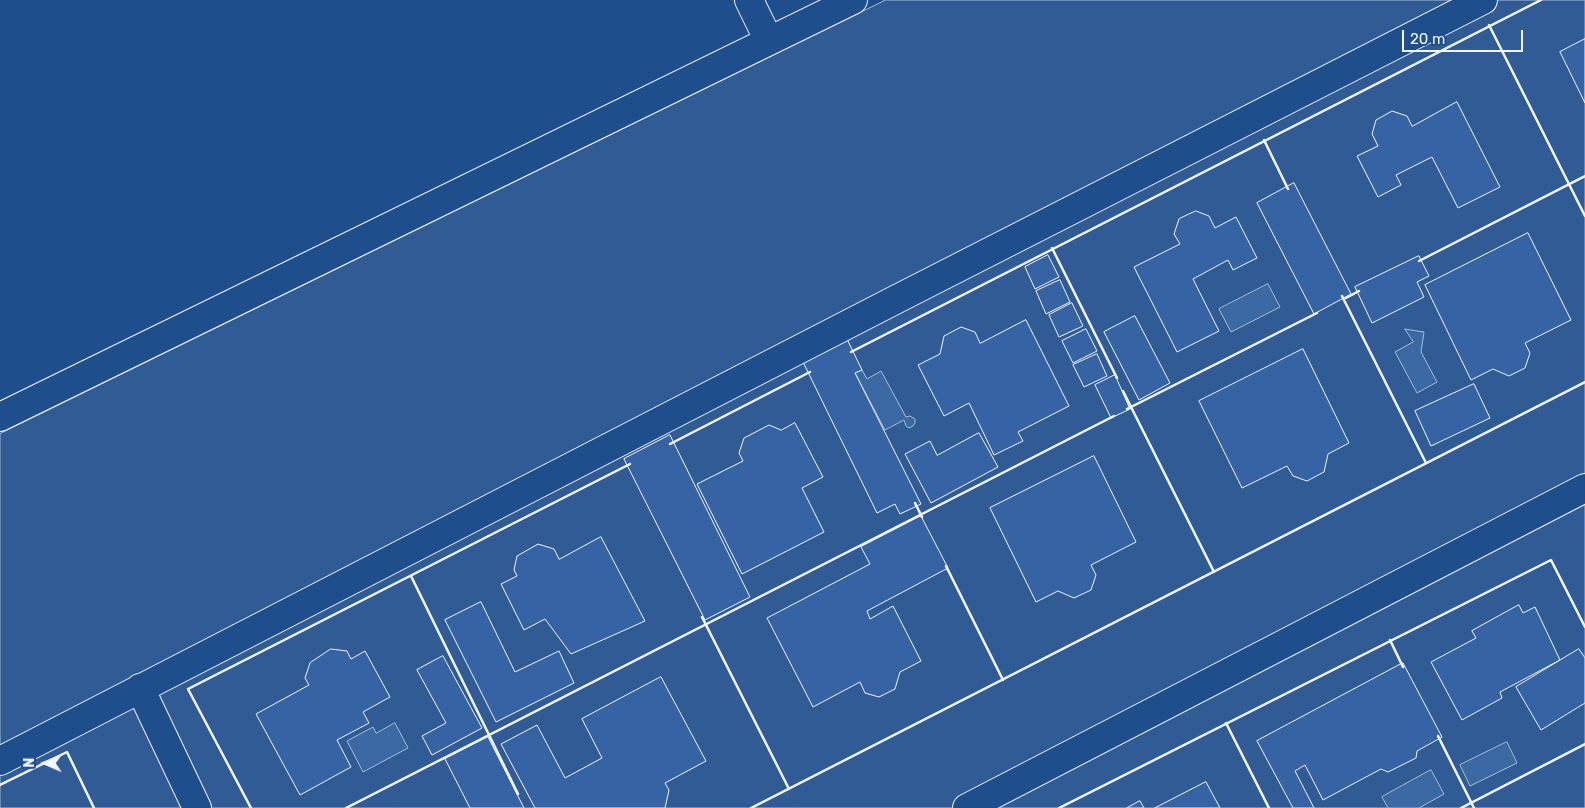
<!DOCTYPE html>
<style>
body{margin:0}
#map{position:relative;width:1585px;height:808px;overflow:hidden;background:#1f4e8c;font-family:Rubik,sans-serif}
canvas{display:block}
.north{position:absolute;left:20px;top:738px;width:50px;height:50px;-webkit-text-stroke:4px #1f4e8c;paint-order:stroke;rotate:271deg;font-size:14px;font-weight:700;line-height:20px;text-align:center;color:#f2f6ff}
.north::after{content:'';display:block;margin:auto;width:18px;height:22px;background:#f2f6ff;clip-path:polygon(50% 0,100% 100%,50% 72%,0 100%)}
.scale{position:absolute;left:1402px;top:30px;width:121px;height:22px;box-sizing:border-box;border:2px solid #f2f6ff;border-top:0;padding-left:6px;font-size:15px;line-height:18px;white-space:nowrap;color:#f2f6ff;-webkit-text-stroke:4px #1f4e8c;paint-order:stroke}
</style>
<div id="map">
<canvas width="1585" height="808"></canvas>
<div class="north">N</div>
<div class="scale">20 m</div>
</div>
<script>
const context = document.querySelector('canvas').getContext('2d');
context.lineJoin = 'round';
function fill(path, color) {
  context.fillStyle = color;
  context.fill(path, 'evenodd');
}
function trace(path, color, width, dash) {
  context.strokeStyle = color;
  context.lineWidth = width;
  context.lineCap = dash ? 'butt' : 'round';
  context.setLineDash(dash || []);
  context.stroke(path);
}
const parking = new Path2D(`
 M 886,0 L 1585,0 L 1585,808 L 0,808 L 0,434 Z`);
fill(parking, '#305b95');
trace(parking, '#a8bbd7', 1);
const water = new Path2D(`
 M 1268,284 L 1280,307 L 1231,332 L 1219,309 Z
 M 1405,329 L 1424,332 L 1421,352 L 1437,382 L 1417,393 L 1395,352 L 1413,342 Z
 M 862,370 L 867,379 L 881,371 L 906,417 L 910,416 L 915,419 L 915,423 L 913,426 L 909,428 L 906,426 L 904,420 L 885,430 L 855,373 Z
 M 395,723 L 408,748 L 363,772 L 347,741 L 373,727 L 376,733 Z
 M 1507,742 L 1517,763 L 1470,786 L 1460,765 Z
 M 1431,770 L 1444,794 L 1419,808 L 1388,808 L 1382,797 Z`);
fill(water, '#3b69a3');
trace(water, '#a8bbd7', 1);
const building = new Path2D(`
 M 1585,39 L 1585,103 L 1560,52 Z
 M 1457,102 L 1500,187 L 1458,208 L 1432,157 L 1396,175 L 1401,185 L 1378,197 L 1357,156 L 1378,146 L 1372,134 L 1376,120 L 1392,111 L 1407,116 L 1412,126 Z
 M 1294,183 L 1351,294 L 1314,314 L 1257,203 Z
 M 1196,211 L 1209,216 L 1215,228 L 1236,217 L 1257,258 L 1233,270 L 1228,260 L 1193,279 L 1219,331 L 1177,352 L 1134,267 L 1180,244 L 1174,234 L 1179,219 Z
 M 1528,233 L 1571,320 L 1525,343 L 1530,353 L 1525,368 L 1509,376 L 1493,369 L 1471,380 L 1425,285 Z
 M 1048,255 L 1059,277 L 1035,289 L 1025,267 Z
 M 1419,256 L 1429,276 L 1417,282 L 1424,297 L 1372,323 L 1355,287 Z
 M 1060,280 L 1070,302 L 1046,314 L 1036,291 Z
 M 1072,303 L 1083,326 L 1059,337 L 1049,315 Z
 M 1135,316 L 1170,383 L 1139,400 L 1104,332 Z
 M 1026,320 L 1069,406 L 1018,432 L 1023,441 L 994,455 L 969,403 L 944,416 L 918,365 L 940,354 L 944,336 L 961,327 L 975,332 L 980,343 Z
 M 1086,329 L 1097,351 L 1073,363 L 1062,341 Z
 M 847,339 L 862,370 L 855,373 L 921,504 L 900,514 L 895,504 L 877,513 L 803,362 Z
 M 1303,349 L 1349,443 L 1328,454 L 1324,472 L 1307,481 L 1293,476 L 1287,466 L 1242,488 L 1199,401 Z
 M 1097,354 L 1107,376 L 1084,387 L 1073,365 Z
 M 1115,375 L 1130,409 L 1111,418 L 1095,385 Z
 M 1474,384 L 1490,418 L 1431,446 L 1415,411 Z
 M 795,423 L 823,477 L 802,488 L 824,532 L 742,574 L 697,484 L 743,461 L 739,453 L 744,438 L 769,425 L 781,430 Z
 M 979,433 L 998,467 L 931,503 L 905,454 L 930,441 L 937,455 Z
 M 670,435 L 750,597 L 705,620 L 624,459 Z
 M 1094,456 L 1136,542 L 1091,565 L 1096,575 L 1091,590 L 1074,598 L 1058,591 L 1036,602 L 990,508 Z
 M 921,516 L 948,568 L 867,611 L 870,619 L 893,606 L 921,661 L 900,672 L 895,689 L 879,697 L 865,693 L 860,682 L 813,707 L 767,618 L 870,564 L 861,547 Z
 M 601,537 L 645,621 L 571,654 L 545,619 L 524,630 L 501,584 L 517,576 L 514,570 L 517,556 L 538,544 L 554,549 L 559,559 Z
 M 481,602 L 515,672 L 559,651 L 574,683 L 496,722 L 445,620 Z
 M 1519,605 L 1523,613 L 1535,607 L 1560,660 L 1500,692 L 1502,698 L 1462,720 L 1431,662 L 1476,638 L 1472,631 Z
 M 331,649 L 347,651 L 351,659 L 365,651 L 390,697 L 363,712 L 369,723 L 337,740 L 351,767 L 300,795 L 256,714 L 309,685 L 305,678 L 310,663 Z
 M 1579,649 L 1585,658 L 1585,703 L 1541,730 L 1516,687 Z
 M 443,656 L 482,728 L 432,755 L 422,736 L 446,723 L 417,670 Z
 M 1403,663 L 1442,737 L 1417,751 L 1416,758 L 1388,772 L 1381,769 L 1323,800 L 1305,765 L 1295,771 L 1314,808 L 1293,808 L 1257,741 Z
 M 661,677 L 706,761 L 665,783 L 669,790 L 665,808 L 535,808 L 501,744 L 537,725 L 565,778 L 602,758 L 582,719 Z
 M 488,737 L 524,808 L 470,808 L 445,759 Z
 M 1206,782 L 1220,808 L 1155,808 Z
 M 1140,801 L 1144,808 L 1127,808 Z`);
fill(building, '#3563a3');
trace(building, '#f2f6ff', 1);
const minor = new Path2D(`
 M 749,0 L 769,41
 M 0,417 L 853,0
 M 140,688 L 197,808
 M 0,761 L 895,300 L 1483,0
 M 967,808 L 1585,488`);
trace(minor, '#f2f6ff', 30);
trace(minor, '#1f4e8c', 28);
trace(new Path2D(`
 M 1489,25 L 1585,216
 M 1264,140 L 1288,189
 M 1052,248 L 1117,378
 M 1419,261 L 1585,176
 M 1342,296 L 1426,463
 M 1346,298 L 1359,291
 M 851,352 L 1541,0
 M 1123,391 L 1214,572
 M 1127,409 L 1317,313
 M 670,444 L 810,372
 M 915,503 L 922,517
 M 946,566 L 1003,680
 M 411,576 L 518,794
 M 702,617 L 789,789
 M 1390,640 L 1403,667
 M 1226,723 L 1269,808
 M 1438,736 L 1474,808
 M 0,785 L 67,752 L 94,808
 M 251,808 L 188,689 L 630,464
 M 346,808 L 1114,416
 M 751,808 L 1585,382
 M 1059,808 L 1551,560 L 1585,627
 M 1461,808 L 1585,744`), '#f2f6ff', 2.5);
</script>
